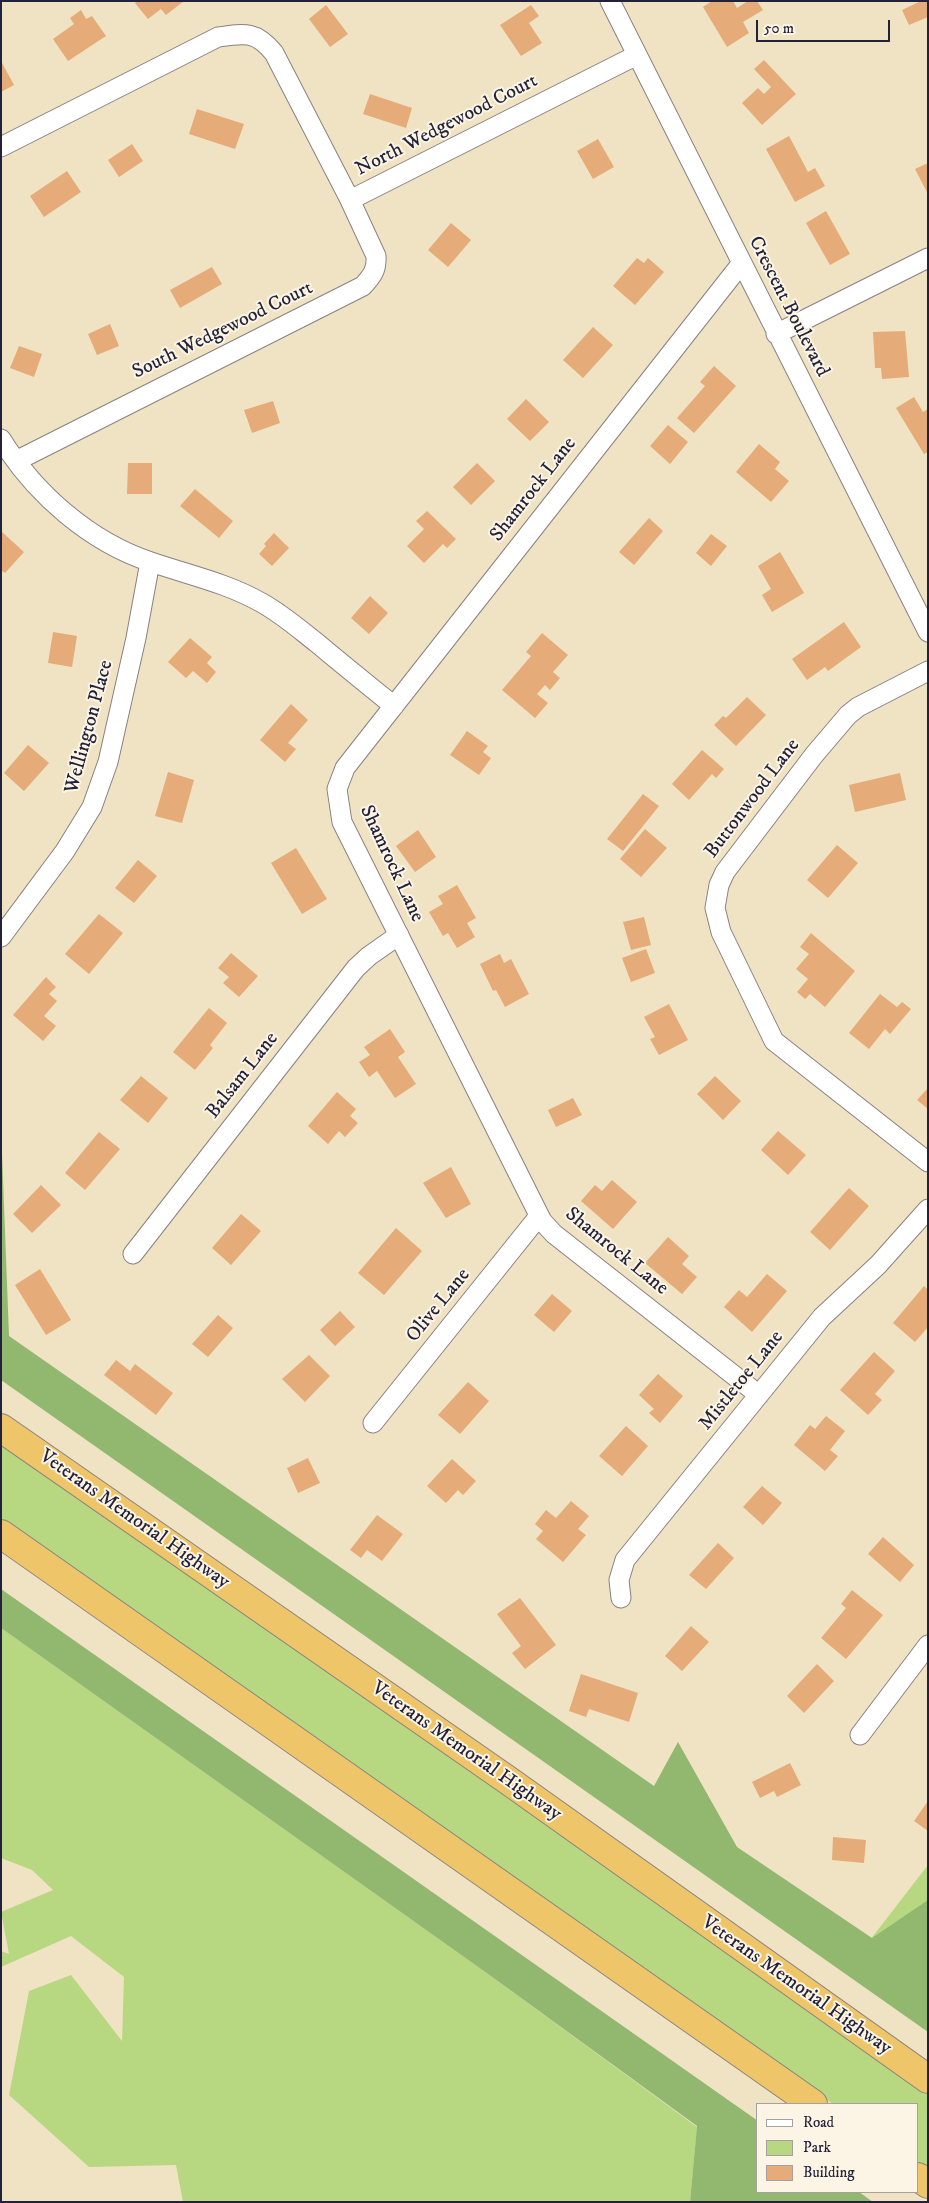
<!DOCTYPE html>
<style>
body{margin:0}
#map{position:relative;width:929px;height:2203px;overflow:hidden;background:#efe3c4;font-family:"IM FELL DW Pica",serif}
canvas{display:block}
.frame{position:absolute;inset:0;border:2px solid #22223b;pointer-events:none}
.legend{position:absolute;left:756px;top:2103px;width:162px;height:90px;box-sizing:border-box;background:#fcf5e5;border:1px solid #a5a1a1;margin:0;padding:6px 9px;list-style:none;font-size:15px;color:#22223b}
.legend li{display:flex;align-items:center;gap:10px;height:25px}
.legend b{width:25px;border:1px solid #a5a1a1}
.scale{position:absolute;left:756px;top:20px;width:134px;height:22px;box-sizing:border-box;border:2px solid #22223b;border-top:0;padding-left:6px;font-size:15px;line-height:18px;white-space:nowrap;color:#22223b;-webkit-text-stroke:4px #fcf5e5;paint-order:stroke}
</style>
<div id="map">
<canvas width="929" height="2203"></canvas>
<div class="frame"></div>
<ul class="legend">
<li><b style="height:6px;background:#fff"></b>Road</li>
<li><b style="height:14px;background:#b7d880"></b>Park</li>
<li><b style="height:14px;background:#e5ab79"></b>Building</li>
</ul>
<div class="scale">50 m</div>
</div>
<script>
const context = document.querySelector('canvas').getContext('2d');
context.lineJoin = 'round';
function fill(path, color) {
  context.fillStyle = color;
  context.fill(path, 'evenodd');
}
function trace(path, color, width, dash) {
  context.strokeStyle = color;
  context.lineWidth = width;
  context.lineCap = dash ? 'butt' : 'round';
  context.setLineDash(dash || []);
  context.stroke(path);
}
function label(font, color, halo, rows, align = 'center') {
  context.font = font + ' "IM FELL DW Pica",serif';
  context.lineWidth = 4;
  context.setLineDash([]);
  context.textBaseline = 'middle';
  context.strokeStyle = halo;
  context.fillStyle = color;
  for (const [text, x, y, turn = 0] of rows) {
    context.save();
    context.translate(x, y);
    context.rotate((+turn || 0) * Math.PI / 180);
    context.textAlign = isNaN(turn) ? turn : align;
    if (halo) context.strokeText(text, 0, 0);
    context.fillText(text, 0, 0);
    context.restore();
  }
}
fill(new Path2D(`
 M 1,1442 L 503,1790 L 928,2092 L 928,2170 L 918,2163 L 918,2104 L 833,2104 L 1,1520 Z
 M 1,1628 L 495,1979 L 697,2127 L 690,2202 L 183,2202 L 176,2165 L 89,2167 L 9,2095 L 29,1991 L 71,1975 L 122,2041 L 124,1977 L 71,1936 L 1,1967 L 1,1951 L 9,1954 L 1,1912 L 53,1890 L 32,1870 L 1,1858 Z
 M 928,1865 L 928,1981 L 870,1940 Z`), '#b7d880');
fill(new Path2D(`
 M 1,1127 L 9,1336 L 654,1786 L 678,1742 L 737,1847 L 872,1938 L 928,1900 L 928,2032 L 1,1380 Z
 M 1,1589 L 758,2121 L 758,2192 L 859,2192 L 873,2202 L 690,2202 L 697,2126 L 495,1979 L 1,1628 Z`), '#91b86e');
fill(new Path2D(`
 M 137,1 L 184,1 L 166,15 L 161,9 L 148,19 L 135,3 Z
 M 712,1 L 733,1 L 737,8 L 748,1 L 757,1 L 763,10 L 743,22 L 749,33 L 727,47 L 703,7 Z
 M 921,1 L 928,1 L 928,17 L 909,25 L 902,10 Z
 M 326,5 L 348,34 L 330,47 L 309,19 Z
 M 531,5 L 539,16 L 529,23 L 542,43 L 521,56 L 500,25 Z
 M 81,10 L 86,19 L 92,16 L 106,36 L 68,61 L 53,39 L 74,24 L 70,18 Z
 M 764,60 L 796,94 L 762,125 L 742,103 L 758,88 L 764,94 L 771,87 L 754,69 Z
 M 1,61 L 14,85 L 1,92 Z
 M 370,94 L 412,108 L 406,128 L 363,114 Z
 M 197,109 L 244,124 L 235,149 L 189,134 Z
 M 789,136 L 808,172 L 815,168 L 825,186 L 795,202 L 766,149 Z
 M 598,139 L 614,167 L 593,179 L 577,151 Z
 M 132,144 L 143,161 L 119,177 L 108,160 Z
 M 928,163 L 928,194 L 915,169 Z
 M 67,171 L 81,192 L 44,217 L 30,196 Z
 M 826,211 L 850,254 L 830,265 L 806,223 Z
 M 451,223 L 471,240 L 448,267 L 428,250 Z
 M 637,258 L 644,263 L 648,258 L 664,272 L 635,305 L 613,286 Z
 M 212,267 L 222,284 L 180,308 L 170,290 Z
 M 110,324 L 119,346 L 97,355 L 88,334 Z
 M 593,327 L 613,345 L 583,378 L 563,360 Z
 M 905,331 L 909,377 L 882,379 L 881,368 L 875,368 L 873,332 Z
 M 19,346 L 42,354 L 34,377 L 10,368 Z
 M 714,366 L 736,386 L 694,433 L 677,418 L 705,386 L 700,382 Z
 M 914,397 L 923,412 L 928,409 L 928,452 L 924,454 L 896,408 Z
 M 526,399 L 549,422 L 530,441 L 507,419 Z
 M 273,401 L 280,423 L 252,433 L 244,410 Z
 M 668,425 L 688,442 L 670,464 L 650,446 Z
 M 759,444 L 780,462 L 775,469 L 789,481 L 771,502 L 736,472 Z
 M 128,463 L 152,463 L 152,494 L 127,494 Z
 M 477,463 L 495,481 L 471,505 L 453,487 Z
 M 195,489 L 233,521 L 219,538 L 180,506 Z
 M 427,511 L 456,539 L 447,548 L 443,544 L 424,563 L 407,546 L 424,529 L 416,521 Z
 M 649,518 L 663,531 L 634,565 L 619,552 Z
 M 1,531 L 24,552 L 5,573 L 1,570 Z
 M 274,533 L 289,548 L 272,566 L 259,554 L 266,546 L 264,544 Z
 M 711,534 L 727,546 L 711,566 L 696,553 Z
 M 780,552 L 804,593 L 772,612 L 762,595 L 771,589 L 758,566 Z
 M 370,596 L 388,613 L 369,634 L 351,618 Z
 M 844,622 L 861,647 L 828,671 L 825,667 L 807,680 L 792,659 Z
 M 53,632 L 77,636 L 72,667 L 48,663 Z
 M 542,633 L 568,655 L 553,672 L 560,678 L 550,690 L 545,685 L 537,694 L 548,703 L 535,718 L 502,690 L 531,656 L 526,652 Z
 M 190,638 L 212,657 L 207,663 L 216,672 L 207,683 L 193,671 L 186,678 L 168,662 Z
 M 747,697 L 766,715 L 736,746 L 714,725 L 723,716 L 726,718 Z
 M 291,704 L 308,720 L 288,743 L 296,749 L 285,762 L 260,740 Z
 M 467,731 L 488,746 L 483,752 L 491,758 L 479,775 L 450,755 Z
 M 28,745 L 49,763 L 24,791 L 4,773 Z
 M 702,750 L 724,769 L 716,778 L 712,774 L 689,800 L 672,784 Z
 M 168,772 L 194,780 L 182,823 L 155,816 Z
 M 900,773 L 906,800 L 855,812 L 849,785 Z
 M 643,794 L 659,806 L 623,851 L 607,839 Z
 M 645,829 L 667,848 L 641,877 L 620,859 Z
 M 418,830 L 436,857 L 415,872 L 396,846 Z
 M 837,845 L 858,863 L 828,898 L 807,880 Z
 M 296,848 L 327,899 L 302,914 L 271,863 Z
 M 138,860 L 157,876 L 134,903 L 115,888 Z
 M 457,885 L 476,918 L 467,923 L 475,937 L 457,948 L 448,933 L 443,936 L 429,912 L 443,904 L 438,896 Z
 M 99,914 L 123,933 L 89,974 L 65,954 Z
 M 644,917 L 651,945 L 631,950 L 623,922 Z
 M 811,933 L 855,971 L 825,1007 L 810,994 L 805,999 L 797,992 L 808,979 L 796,969 L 809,954 L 800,947 Z
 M 646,949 L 655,973 L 631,982 L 622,958 Z
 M 231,953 L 258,976 L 239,997 L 223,983 L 229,977 L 218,968 Z
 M 500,954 L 504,963 L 511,959 L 529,994 L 505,1007 L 496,990 L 493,991 L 480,964 Z
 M 46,977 L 56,987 L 49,994 L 57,1001 L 44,1016 L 56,1026 L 43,1041 L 13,1015 Z
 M 880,994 L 897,1007 L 902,1002 L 911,1009 L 890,1034 L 885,1029 L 869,1049 L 849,1033 Z
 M 669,1004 L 688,1040 L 659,1055 L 650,1039 L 655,1037 L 644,1017 Z
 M 209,1008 L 227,1023 L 210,1045 L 213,1048 L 195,1070 L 173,1052 Z
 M 390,1029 L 405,1052 L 398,1057 L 416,1084 L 395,1098 L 377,1071 L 369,1077 L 359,1062 L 370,1055 L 364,1047 Z
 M 141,1076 L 168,1098 L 148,1123 L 120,1100 Z
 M 715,1076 L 741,1101 L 723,1120 L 697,1094 Z
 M 928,1088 L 928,1109 L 917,1100 Z
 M 337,1092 L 356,1109 L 350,1116 L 358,1123 L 345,1137 L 339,1131 L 328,1144 L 308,1126 Z
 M 573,1098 L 582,1115 L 556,1127 L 548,1110 Z
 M 778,1131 L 806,1155 L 788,1175 L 761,1150 Z
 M 99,1132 L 120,1149 L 85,1190 L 65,1173 Z
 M 451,1167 L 471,1204 L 446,1218 L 423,1183 Z
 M 612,1180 L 637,1202 L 613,1229 L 581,1201 L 595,1185 L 602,1191 Z
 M 41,1185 L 61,1205 L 32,1233 L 13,1214 Z
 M 849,1188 L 869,1206 L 830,1250 L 810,1232 Z
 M 241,1214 L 261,1231 L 231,1265 L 212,1248 Z
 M 396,1228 L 422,1251 L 384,1295 L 358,1273 Z
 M 668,1237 L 689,1256 L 682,1264 L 697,1277 L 682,1294 L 645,1263 Z
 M 40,1269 L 71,1320 L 46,1335 L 15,1285 Z
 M 767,1274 L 787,1291 L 752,1332 L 724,1307 L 739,1290 L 747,1297 Z
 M 924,1286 L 928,1290 L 928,1327 L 915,1342 L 893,1323 Z
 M 552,1294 L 572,1311 L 554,1332 L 534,1315 Z
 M 340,1311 L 355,1327 L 335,1346 L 320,1330 Z
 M 218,1315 L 233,1328 L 208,1357 L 192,1344 Z
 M 874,1352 L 895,1371 L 875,1394 L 882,1400 L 868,1415 L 840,1390 Z
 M 309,1355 L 330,1376 L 305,1402 L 282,1379 Z
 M 116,1360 L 130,1371 L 135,1364 L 173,1393 L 156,1415 L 104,1375 Z
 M 658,1374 L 683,1396 L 660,1423 L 649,1413 L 654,1409 L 639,1395 Z
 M 468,1382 L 489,1401 L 460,1434 L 438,1415 Z
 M 826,1416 L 845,1431 L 830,1450 L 838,1456 L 825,1471 L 794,1445 L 810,1425 L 815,1429 Z
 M 626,1426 L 648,1446 L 622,1476 L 599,1456 Z
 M 308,1458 L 320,1483 L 298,1493 L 287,1468 Z
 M 452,1459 L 476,1481 L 463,1495 L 458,1490 L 446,1503 L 427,1486 Z
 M 762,1486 L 782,1503 L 763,1525 L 743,1507 Z
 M 571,1501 L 589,1516 L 578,1529 L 586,1535 L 563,1562 L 536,1539 L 543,1531 L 535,1524 L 546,1510 L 556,1518 Z
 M 377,1515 L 403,1534 L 382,1561 L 367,1550 L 361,1558 L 350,1550 Z
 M 883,1537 L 914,1565 L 900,1582 L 868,1554 Z
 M 718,1543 L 734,1558 L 706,1589 L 689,1575 Z
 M 852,1590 L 883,1615 L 846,1659 L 821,1638 L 846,1608 L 841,1604 Z
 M 520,1598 L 556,1645 L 525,1669 L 512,1653 L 521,1646 L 497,1614 Z
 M 691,1626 L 709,1642 L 682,1671 L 665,1656 Z
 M 817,1664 L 834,1681 L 804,1713 L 787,1696 Z
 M 581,1674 L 638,1693 L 629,1722 L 589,1709 L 586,1717 L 569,1711 Z
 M 790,1763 L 801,1785 L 777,1797 L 774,1791 L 760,1798 L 752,1782 Z
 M 928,1801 L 928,1831 L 914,1821 Z
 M 833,1837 L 866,1840 L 864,1863 L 832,1860 Z`), '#e5ab79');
const minor = new Path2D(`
 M 610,1 L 928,632
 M 1,147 L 218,37 C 245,33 256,31 274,53 L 350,200 L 376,256 C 377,270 372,276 363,286 L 16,461
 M 350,200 L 637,55
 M 741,264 L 345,768 L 337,789 L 342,822 L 542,1221 L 554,1234 L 759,1395
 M 776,334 L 928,258
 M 1,439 C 35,494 90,542 151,562 C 189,575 227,583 262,603 C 282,614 299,629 317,643 C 342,664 368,685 394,706
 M 928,671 L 858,707 L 848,715 L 814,755 L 725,872 L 719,885 L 715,908 L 721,932 L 774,1041 L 928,1162
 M 1,937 L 65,851 L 92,807 L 108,762 L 136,638 L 150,562
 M 133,1254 L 356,968 L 369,956 L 399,935
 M 373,1423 L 539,1216
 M 621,1598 L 619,1580 L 625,1560 L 822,1317 L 878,1265 L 928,1209
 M 860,1735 L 928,1645`);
const highway = new Path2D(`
 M 1,1428 L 509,1781 L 928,2079
 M 1,1534 L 813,2104
 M 918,2177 L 928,2184`);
trace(minor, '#888280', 21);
trace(highway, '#888280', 30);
trace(minor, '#fff', 19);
trace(highway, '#eec569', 28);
label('20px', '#22223b', '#fcf5e5', [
 ["North Wedgewood Court",447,126,-27],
 ["Crescent Boulevard",788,307,63],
 ["South Wedgewood Court",223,331,-26],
 ["Shamrock Lane",534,490,-52],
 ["Wellington Place",90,727,-75],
 ["Buttonwood Lane",753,799,-53],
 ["Shamrock Lane",391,864,65],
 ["Balsam Lane",243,1076,-52],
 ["Shamrock Lane",616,1252,39],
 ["Olive Lane",439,1306,-51],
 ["Mistletoe Lane",742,1381,-51],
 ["Veterans Memorial Highway",134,1520,35],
 ["Veterans Memorial Highway",466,1752,35],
 ["Veterans Memorial Highway",796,1986,35]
]);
</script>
